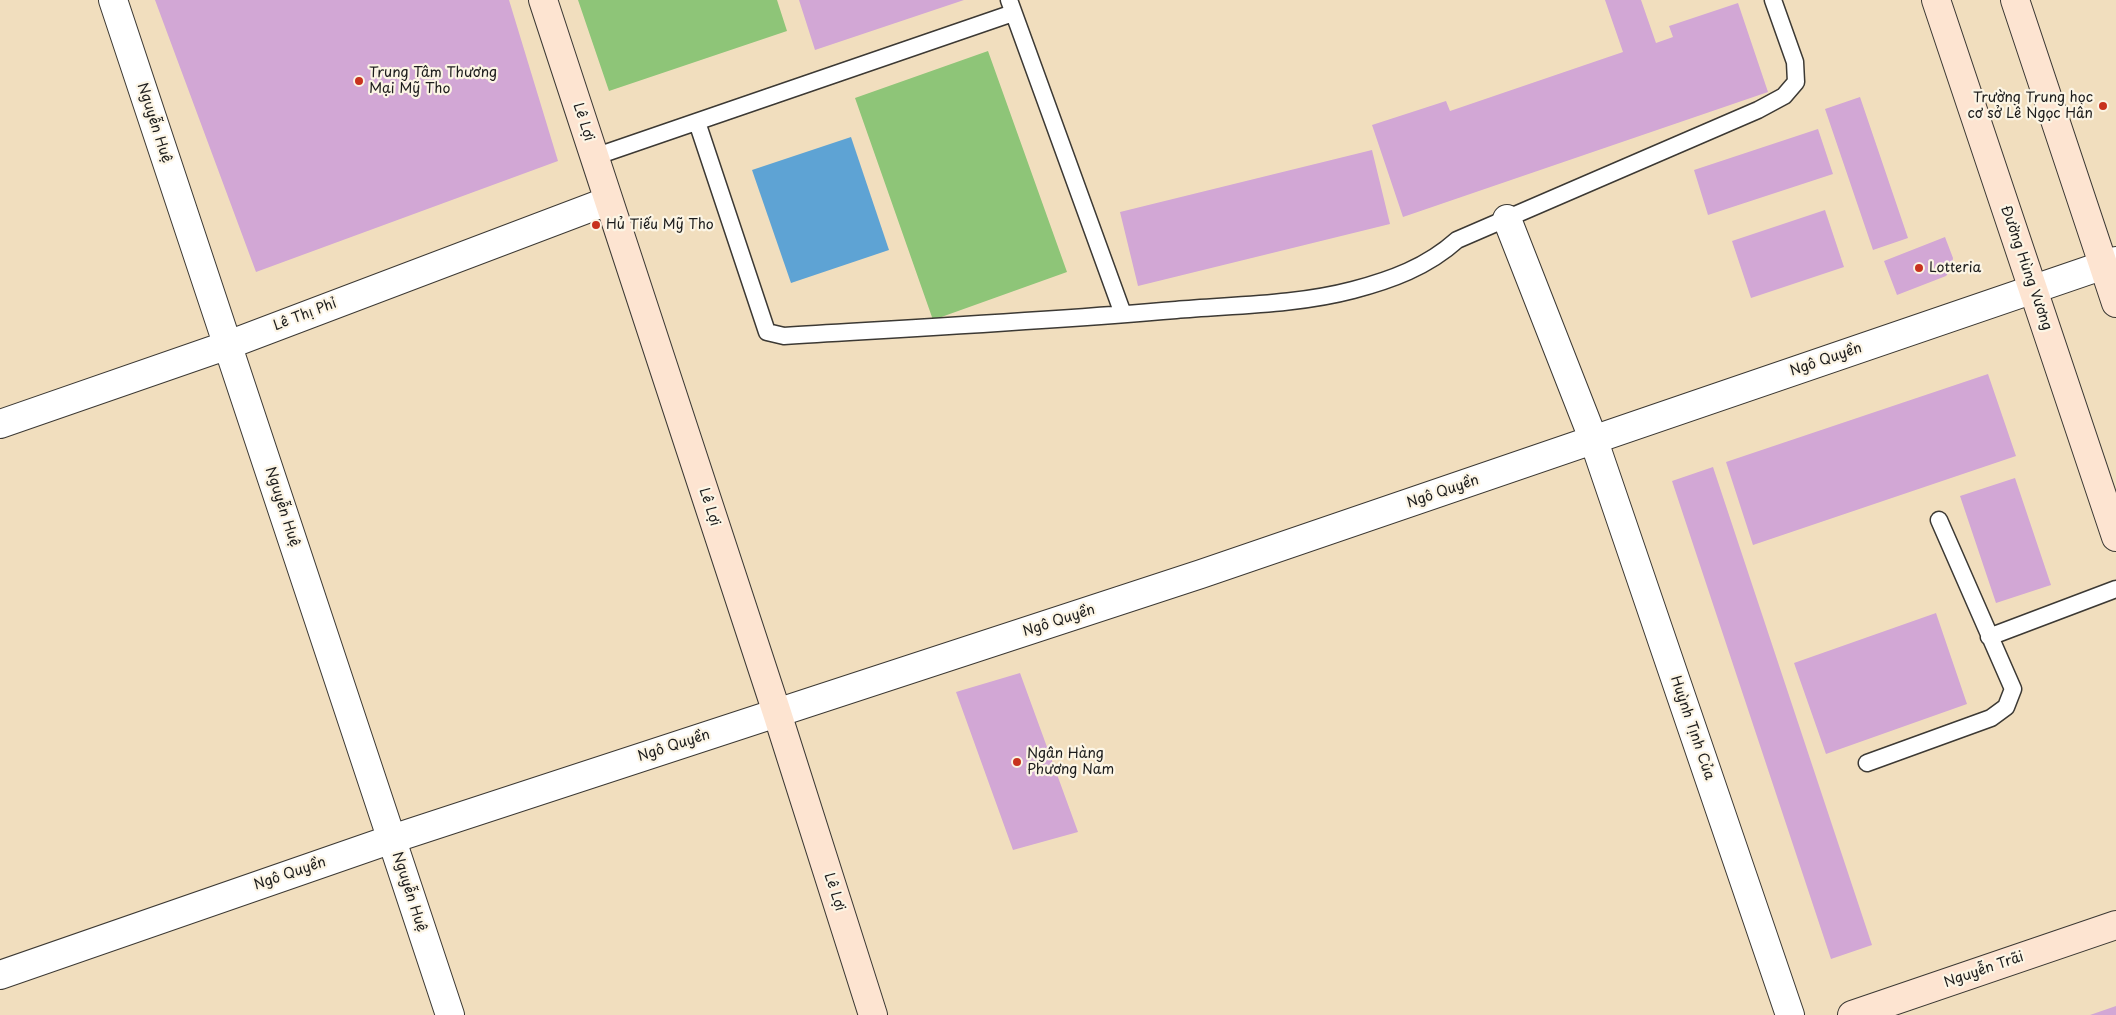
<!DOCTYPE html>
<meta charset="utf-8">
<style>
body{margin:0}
canvas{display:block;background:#f1debe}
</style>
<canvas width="2116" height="1015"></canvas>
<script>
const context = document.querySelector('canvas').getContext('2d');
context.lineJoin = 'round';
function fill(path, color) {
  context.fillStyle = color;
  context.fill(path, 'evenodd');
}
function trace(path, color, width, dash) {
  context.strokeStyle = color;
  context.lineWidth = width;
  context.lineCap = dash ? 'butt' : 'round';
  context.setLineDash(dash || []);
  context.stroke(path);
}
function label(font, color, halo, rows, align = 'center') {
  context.font = font + ' "Playpen Sans",sans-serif';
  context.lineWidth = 4.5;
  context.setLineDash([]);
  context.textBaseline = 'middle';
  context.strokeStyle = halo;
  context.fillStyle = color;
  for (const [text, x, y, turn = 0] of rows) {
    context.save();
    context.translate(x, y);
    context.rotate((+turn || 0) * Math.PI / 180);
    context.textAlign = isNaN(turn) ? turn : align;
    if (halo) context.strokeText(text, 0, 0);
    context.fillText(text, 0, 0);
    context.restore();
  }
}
fill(new Path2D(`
 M 578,0 L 777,0 L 787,31 L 609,91 Z
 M 988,51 L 1067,272 L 933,320 L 855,98 Z`), '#8ec578');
fill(new Path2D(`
 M 851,137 L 889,250 L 791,283 L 752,170 Z`), '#5ea3d4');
fill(new Path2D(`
 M 155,0 L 509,0 L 558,161 L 256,272 Z
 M 799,0 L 964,0 L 815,50 Z
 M 1605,0 L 1641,0 L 1656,43 L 1673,37 L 1669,26 L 1738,3 L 1768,92 L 1403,217 L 1372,125 L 1446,101 L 1450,111 L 1623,52 Z
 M 1860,97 L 1908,238 L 1873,250 L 1825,109 Z
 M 1818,129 L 1833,174 L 1708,215 L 1694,170 Z
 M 1372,150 L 1390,224 L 1138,286 L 1120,212 Z
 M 1825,210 L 1844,267 L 1751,298 L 1732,241 Z
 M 1945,237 L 1953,258 L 1951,270 L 1946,276 L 1897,295 L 1884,261 Z
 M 1988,374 L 2016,456 L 1753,545 L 1726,462 Z
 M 1713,467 L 1872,945 L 1831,959 L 1672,481 Z
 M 2015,478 L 2051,585 L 1996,603 L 1960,496 Z
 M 1936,613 L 1967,704 L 1826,754 L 1794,663 Z
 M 1020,673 L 1078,832 L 1013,850 L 956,692 Z
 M 2116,1006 L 2116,1015 L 2090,1015 Z`), '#d2a7d5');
const service = new Path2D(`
 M 1009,0 L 1123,314
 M 697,122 L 767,332 L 784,336 C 915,328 1046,321 1176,310 C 1234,305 1296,305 1353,290 C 1391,280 1427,267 1457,240 L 1758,110 L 1784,96 L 1796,82 L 1795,62 L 1773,0
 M 594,157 L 1013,13
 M 1989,637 L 2116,589
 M 1867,763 L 1991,718 L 2006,707 L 2013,689 L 1939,520`);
const minor = new Path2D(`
 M 113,0 L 450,1015
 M 1507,219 L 1594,441 L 1790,1015
 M 0,424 L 228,345 L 608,201`);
const tertiary = new Path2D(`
 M 0,975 L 392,839 L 1201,574 L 2116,261`);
const secondary = new Path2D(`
 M 543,0 L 777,713 L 873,1015
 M 1936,0 L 2116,537
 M 2015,0 L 2116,303
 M 1852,1015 L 2116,925`);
trace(service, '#3c3934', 19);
trace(minor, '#3c3934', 30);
trace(tertiary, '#3c3934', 30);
trace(secondary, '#3c3934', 30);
trace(service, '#fff', 16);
trace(minor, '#fff', 28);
trace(tertiary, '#fff', 28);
trace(secondary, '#fde4d1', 28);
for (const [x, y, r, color] of [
 [359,81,5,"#c8321e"],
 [2103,106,5,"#c8321e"],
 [596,225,5,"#c8321e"],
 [1919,268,5,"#c8321e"],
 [1017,762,5,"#c8321e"]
]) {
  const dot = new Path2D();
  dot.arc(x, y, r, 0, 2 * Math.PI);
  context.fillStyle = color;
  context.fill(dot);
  trace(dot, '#fcf5e5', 2);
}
label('14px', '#1c1c1c', '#fcf5e5', [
 ["Trung Tâm Thương",369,73],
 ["Mại Mỹ Tho",369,89],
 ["Trường Trung học",2093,98,"right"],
 ["cơ sở Lê Ngọc Hân",2093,114,"right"],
 ["Hủ Tiếu Mỹ Tho",606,225],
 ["Lotteria",1929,268],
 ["Ngân Hàng",1027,754],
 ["Phương Nam",1027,770]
], 'left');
label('14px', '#1c1c1c', '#fcf5e5', [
 ["Lê Lợi",583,122,72],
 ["Nguyễn Huệ",154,123,72],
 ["Đường Hùng Vương",2026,268,71],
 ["Lê Thị Phỉ",305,315,-21],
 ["Ngô Quyền",1826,360,-19],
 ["Ngô Quyền",1443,492,-19],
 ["Nguyễn Huệ",282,507,72],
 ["Lê Lợi",709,507,72],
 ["Ngô Quyền",1059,621,-18],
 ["Huỳnh Tịnh Của",1692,728,71],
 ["Ngô Quyền",674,746,-18],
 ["Ngô Quyền",290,874,-19],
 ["Nguyễn Huệ",409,892,72],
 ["Lê Lợi",834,892,72],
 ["Nguyễn Trãi",1984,970,-19]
]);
</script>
